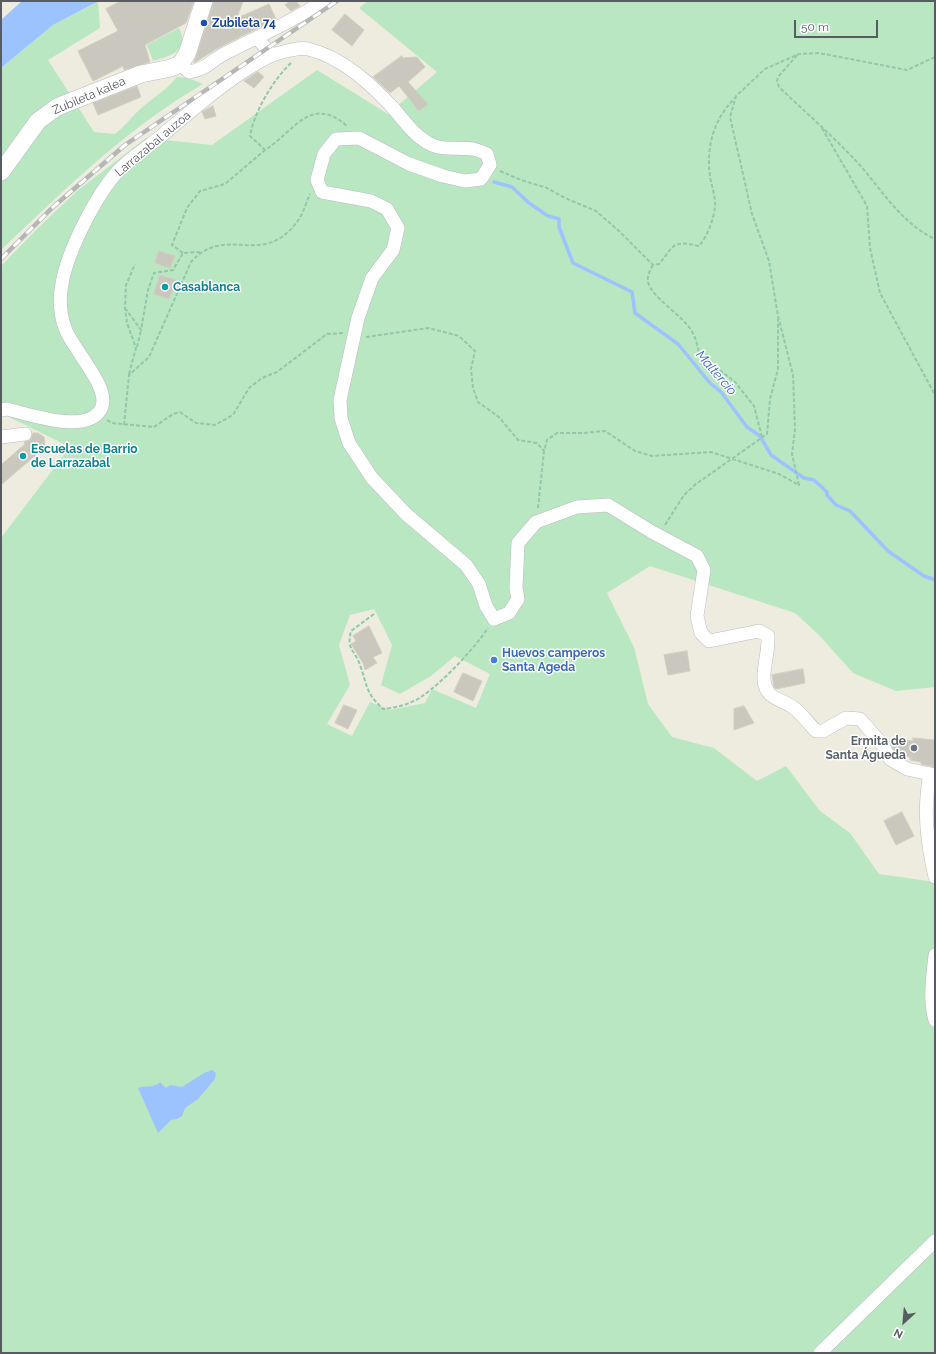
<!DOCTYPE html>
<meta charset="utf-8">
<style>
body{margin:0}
#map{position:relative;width:936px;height:1354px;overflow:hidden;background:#edecdf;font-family:Raleway,sans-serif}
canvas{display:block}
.frame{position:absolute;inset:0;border:2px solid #585b62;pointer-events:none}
.north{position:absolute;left:884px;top:1302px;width:40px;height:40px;-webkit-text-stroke:3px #fff;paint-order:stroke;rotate:206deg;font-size:11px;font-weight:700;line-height:16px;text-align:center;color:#585b62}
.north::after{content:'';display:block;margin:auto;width:14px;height:18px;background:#585b62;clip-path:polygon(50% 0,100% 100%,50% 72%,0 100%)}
.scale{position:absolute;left:794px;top:20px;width:84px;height:18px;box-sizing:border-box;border:2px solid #585b62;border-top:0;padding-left:5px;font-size:12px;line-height:14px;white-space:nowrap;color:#585b62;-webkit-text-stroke:3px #fff;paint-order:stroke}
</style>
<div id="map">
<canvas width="936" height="1354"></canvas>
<div class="frame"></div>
<div class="north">N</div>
<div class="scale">50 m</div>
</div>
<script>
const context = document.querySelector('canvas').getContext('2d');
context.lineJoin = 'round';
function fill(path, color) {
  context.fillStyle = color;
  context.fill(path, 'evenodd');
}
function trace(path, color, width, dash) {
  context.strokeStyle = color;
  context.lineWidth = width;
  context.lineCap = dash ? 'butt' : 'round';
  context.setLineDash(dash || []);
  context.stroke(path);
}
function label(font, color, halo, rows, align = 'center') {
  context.font = font + ' Raleway,sans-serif';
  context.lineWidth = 3;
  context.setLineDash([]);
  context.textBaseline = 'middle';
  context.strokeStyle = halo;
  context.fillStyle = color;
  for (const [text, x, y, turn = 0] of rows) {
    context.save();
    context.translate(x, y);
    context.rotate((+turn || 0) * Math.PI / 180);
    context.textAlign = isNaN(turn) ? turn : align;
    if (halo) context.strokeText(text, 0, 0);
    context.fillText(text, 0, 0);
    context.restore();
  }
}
fill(new Path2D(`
 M 368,1 L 935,1 L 935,687 L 896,691 L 853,673 L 818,634 L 795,613 L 650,566 L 607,593 L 634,647 L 648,704 L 672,737 L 714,748 L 757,781 L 786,766 L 820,811 L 850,833 L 879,874 L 935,882 L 935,1353 L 1,1353 L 1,538 L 70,447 L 1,413 L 1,266 L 38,228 L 77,191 L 146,138 L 212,145 L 317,70 L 388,114 L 437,72 L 359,8 ZM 374,609 L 392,645 L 381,685 L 400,694 L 431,676 L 455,656 L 490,674 L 476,708 L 432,689 L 425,703 L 390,710 L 370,702 L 352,736 L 327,724 L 350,685 L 339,645 L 350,615 Z
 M 98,2 L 100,28 L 48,60 L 94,132 L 115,134 C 124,127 129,120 137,112 C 150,99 165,92 177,77 L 188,78 L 203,84 C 127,128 64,190 1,250 L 1,68 L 53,25 Z
 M 179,28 C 190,51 170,56 153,61 L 147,45 Z`), '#b9e7c1');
fill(new Path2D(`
 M 22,1 L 99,1 L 53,25 L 1,68 L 1,20 Z
 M 212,1070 L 216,1073 L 215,1079 L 198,1099 L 185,1108 L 182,1116 L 177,1119 L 171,1120 L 158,1133 L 138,1088 C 146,1085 152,1089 160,1082 L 166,1088 L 170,1085 L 182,1087 L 204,1073 Z`), '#9dc3ff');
trace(new Path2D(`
 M 494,182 L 512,187 L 529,203 L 548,216 L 559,219 L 559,227 L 573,263 L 632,292 L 635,313 L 678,344 L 710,383 L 721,392 L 747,427 L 760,436 L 771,455 L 804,478 L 814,480 L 827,492 L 827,495 L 836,505 L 850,511 L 888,551 L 924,576 L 935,580`), '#9dc3ff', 3.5);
const building = new Path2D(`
 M 121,1 L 194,1 L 186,23 L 145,45 L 150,62 L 124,70 L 123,66 L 93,81 L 78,51 L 118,31 L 106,9 Z
 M 214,1 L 243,1 L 237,18 L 269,4 L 276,19 L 218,48 L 194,63 Z
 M 290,1 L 296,1 L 300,6 L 291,11 L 285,5 Z
 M 345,14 L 364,30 L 352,46 L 332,30 Z
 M 402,56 L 403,58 L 417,57 L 425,67 L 408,82 L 428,104 L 419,111 L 399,86 L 390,93 L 373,77 Z
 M 258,72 L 264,77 L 254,88 L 244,81 Z
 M 137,86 L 141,97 L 98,115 L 93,103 Z
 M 213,106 L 216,116 L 205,119 L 202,112 Z
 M 159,251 L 175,256 L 170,268 L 155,263 Z
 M 160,275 L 176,280 L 169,299 L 154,294 Z
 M 33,433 L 38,433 L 44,437 L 45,447 L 1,485 L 1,465 L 25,444 L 24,442 L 30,440 Z
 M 369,626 L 382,653 L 373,657 L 377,663 L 365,670 L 363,663 L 351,644 L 356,641 L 353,636 Z
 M 687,651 L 690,671 L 668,675 L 664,655 Z
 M 803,669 L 805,683 L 776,689 L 774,687 L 772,675 Z
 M 463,673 L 482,681 L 473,701 L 454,692 Z
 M 344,705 L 357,710 L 348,729 L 335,723 Z
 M 744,706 L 754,723 L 734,730 L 734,709 Z
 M 913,738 L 935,740 L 935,767 L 921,764 L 921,762 L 910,760 L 910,757 L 901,756 L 896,753 L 893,749 L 894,739 L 913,741 Z
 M 902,812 L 914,836 L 896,845 L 884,821 Z`);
fill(building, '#cac8be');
trace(building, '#d2cfbd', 1);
const minor = new Path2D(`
 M 257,38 L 272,55 C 283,52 297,47 308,49 C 342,57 371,84 394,109 C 404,121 414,135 428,143 C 441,151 458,147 473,149 C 478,150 483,152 487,154 L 490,165 L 481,179 L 465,181 L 443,176 L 409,164 L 359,138 L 336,139 L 324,154 L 317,180 L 322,192 L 371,201 L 387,209 L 398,228 L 393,250 L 372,278 L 358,318 L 340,400 L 341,418 L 349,443 L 372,478 L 406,514 L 466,565 L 479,584 L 486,606 L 494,619 L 509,613 L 518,599 L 516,588 L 518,543 L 536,522 L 577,507 L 608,505 L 652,532 L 697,556 L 704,570 L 697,616 L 701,633 L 709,641 L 759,631 L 768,636 C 769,651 763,666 764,680 C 766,700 781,698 794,708 C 802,714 809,724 816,731 L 823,731 L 846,718 L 860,719 L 882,744 L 890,759 L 907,769 L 935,775
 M 180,64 L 189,72 C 206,69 209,63 222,55 C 256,37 291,23 323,1
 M 1,410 L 7,409 C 29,414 87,435 101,409 C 112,388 72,349 65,328 C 60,314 59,299 62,284 C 67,252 96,195 118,171 C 130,158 147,148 160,137 C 195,108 231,75 272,55
 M 1,437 L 25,434
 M 930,774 C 923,810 927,842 935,877
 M 935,955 C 933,976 929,999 935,1020
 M 820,1353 L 935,1241`);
const tertiary = new Path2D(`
 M 1,172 L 38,121 L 57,107 L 141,74 L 171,68 L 180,64 L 187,54 L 204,1`);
trace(minor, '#babcc2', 14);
trace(tertiary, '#babcc2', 18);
trace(new Path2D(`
 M 797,55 L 778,77 L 777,81 L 779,87 C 805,112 833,136 858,163 C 882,190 901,223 935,239
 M 291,63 C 273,80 254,112 250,136 L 265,150 C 294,132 310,94 347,126
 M 822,128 L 867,206 L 870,248 L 880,293 L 935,395
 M 500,171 L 521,180 L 547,188 L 565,198 L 596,211 L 619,231 L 653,265 L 659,264 C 675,245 671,240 699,246 C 707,237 714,219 715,206 C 716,197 711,185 710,176 C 706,146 714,118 736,97
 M 183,253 L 172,245 L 187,208 L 200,191 L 225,184 L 265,150
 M 653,265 C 650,270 647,276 648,282 C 652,298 681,314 691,330 C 698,341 698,352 702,364 L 712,370 L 721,371 L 735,382 L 754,406 L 762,437
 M 125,308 L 141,330 L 148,290 L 154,273 L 173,270 L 183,253 L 200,252
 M 366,337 L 428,328 L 459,336 L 475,351 L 471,369 L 473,388 L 478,402 L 499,417 L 518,440 L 537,443 L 544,451
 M 137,347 L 141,330
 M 129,374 L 136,348 L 127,323 L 125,308 L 126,285 L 135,264
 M 107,420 L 112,423 L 154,427 L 173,414 L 180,412 L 196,423 L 215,425 L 233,415 L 249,388 L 262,378 L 277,372 L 327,334 L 343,333
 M 124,425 L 129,375 L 149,357 L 191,262 C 225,223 262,269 297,222 C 303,214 306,203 310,194
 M 538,508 L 544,451 L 547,440 L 557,433 L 583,433 L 605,431 L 635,451 L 652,456 L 711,452 L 779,474 L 799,485 L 792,454 L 795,429 L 793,375 L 778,316 L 769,261 L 752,214 L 730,117 L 736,96 L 765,69 L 799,54 L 819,53 L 907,70 L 935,57
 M 665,525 L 684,495 L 696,484 L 767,434 L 770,399 L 778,369 L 778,319
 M 374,614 L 351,631 C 346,650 355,650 360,665 C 368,687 365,692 383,709 C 395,708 411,704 421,697 C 442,683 474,649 488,628`), '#92c8aa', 2, [4, 2]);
trace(minor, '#fff', 13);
trace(tertiary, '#fff', 17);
const rail = new Path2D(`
 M 1,259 L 52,208 L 125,145 L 337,1`);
trace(rail, '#b5b6b6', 4.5);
trace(rail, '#fff', 3, [9]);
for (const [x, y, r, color] of [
 [204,23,4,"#1a4fb4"],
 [165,287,4,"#0f9aa8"],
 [23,456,4,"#0f9aa8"],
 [494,660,4,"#3f7fe0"],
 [914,748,4,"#6b7280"]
]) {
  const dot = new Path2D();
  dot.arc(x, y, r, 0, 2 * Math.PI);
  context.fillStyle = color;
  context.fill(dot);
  trace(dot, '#fff', 1.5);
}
label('bold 12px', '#164399', '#fff', [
 ["Zubileta 74",212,23]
], 'left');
label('12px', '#585b62', '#fff', [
 ["Zubileta kalea",89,96,-23],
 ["Larrazabal auzoa",153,144,-40]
]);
label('bold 12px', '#0d838f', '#fff', [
 ["Casablanca",173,287],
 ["Escuelas de Barrio",31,449],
 ["de Larrazabal",31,463]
], 'left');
label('bold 12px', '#366cbe', '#fff', [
 ["Huevos camperos",502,653],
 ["Santa Ageda",502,667]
], 'left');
label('bold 12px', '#5b616d', '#fff', [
 ["Ermita de",906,741],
 ["Santa Águeda",906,755]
], 'right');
label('italic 13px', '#3766cb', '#fff', [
 ["Maltercio",716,373,49]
]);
</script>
